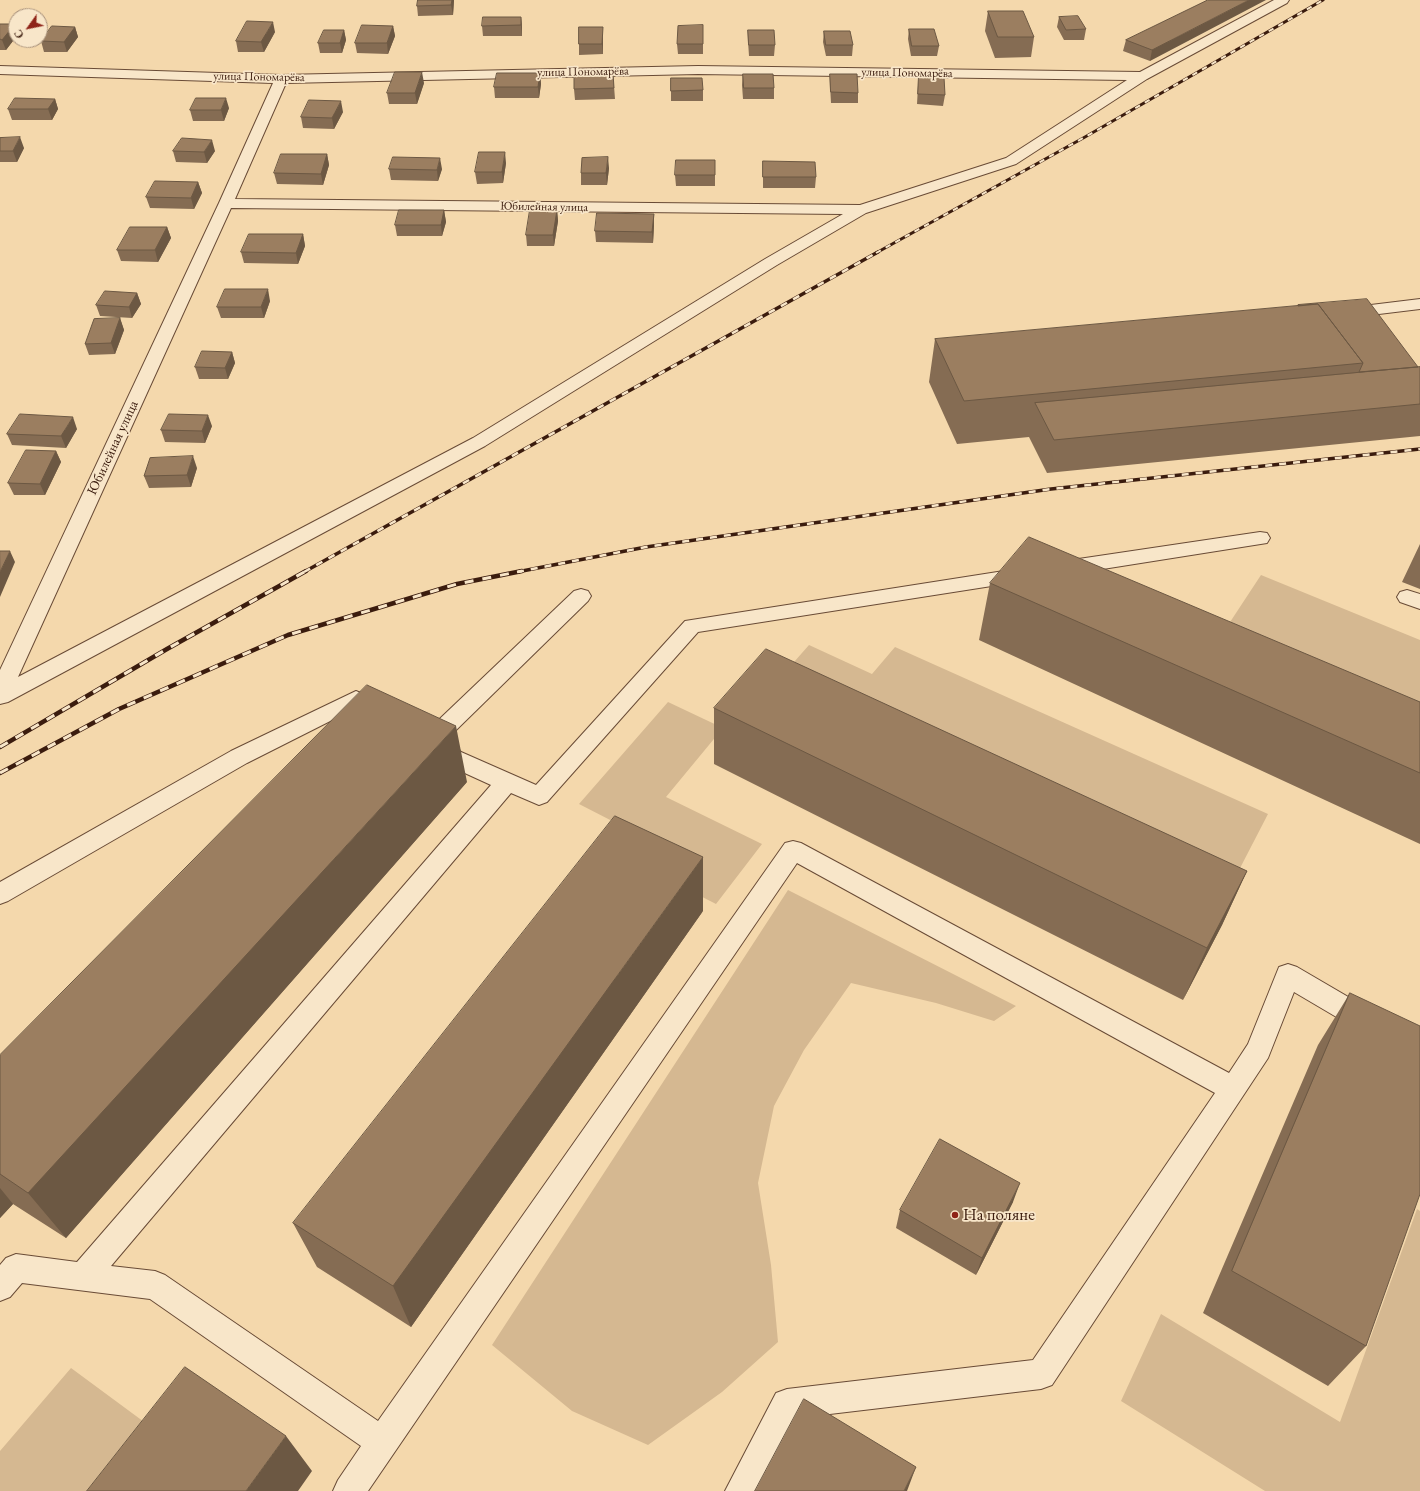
<!DOCTYPE html>
<meta charset="utf-8">
<style>
body{margin:0}
#map{position:relative;width:1420px;height:1491px;overflow:hidden;background:#f4d8ac;font-family:"EB Garamond",serif}
canvas{display:block}
.north{position:absolute;left:8px;top:8px;width:40px;height:40px;box-sizing:border-box;background:#f8e6c9;border:1px solid #ac957e;border-radius:50%;rotate:237deg;font-size:11px;font-weight:700;line-height:16px;text-align:center;color:#3b1c0e}
.north::after{content:'';display:block;margin:auto;width:14px;height:18px;background:#8f2418;clip-path:polygon(50% 0,100% 100%,50% 72%,0 100%)}
</style>
<div id="map">
<canvas width="1420" height="1491"></canvas>
<div class="north">С</div>
</div>
<script>
const context = document.querySelector('canvas').getContext('2d');
context.lineJoin = 'round';
function fill(path, color) {
  context.fillStyle = color;
  context.fill(path, 'evenodd');
}
function trace(path, color, width, dash) {
  context.strokeStyle = color;
  context.lineWidth = width;
  context.lineCap = dash ? 'butt' : 'round';
  context.setLineDash(dash || []);
  context.stroke(path);
}
function label(font, color, halo, rows, align = 'center') {
  context.font = font + ' "EB Garamond",serif';
  context.lineWidth = 3.5;
  context.setLineDash([]);
  context.textBaseline = 'middle';
  context.strokeStyle = halo;
  context.fillStyle = color;
  for (const [text, x, y, turn = 0] of rows) {
    context.save();
    context.translate(x, y);
    context.rotate((+turn || 0) * Math.PI / 180);
    context.textAlign = isNaN(turn) ? turn : align;
    if (halo) context.strokeText(text, 0, 0);
    context.fillText(text, 0, 0);
    context.restore();
  }
}
fill(new Path2D(`
 M 1261,575 L 1420,640 L 1420,741 L 1211,651 Z
 M 809,645 L 872,674 L 895,647 L 1268,814 L 1223,901 L 772,687 Z
 M 668,702 L 723,728 L 666,797 L 762,844 L 716,904 L 599,844 L 616,823 L 579,804 Z
 M 788,890 L 1016,1006 L 994,1021 L 936,1003 L 851,983 L 804,1050 L 774,1106 L 758,1183 L 771,1265 L 778,1342 L 722,1392 L 648,1445 L 572,1411 L 492,1345 Z
 M 1417,1209 L 1420,1211 L 1420,1491 L 1265,1491 L 1121,1401 L 1161,1314 L 1340,1422 Z
 M 71,1368 L 155,1430 L 107,1491 L 0,1491 L 0,1451 Z`), '#d5b891');
const minor = new Path2D(`
 M 1274,0 L 1289,0 L 1287,3 L 1147,79 L 1016,164 L 866,213 L 777,265 L 485,446 L 8,702 L 0,704 L 0,670 L 219,203 L 273,83 L 0,74 L 0,66 L 281,75 L 698,66 L 1140,72 ZM 698,74 L 1127,80 L 1006,158 L 860,205 L 235,199 L 286,83 ZM 231,208 L 843,214 L 765,259 L 473,438 L 18,677 Z
 M 1420,299 L 1420,309 L 1346,318 L 1340,316 L 1338,313 L 1340,310 L 1346,308 Z
 M 1260,532 L 1267,533 L 1270,538 L 1267,543 L 1065,575 L 1058,573 L 1055,568 L 1058,563 L 1065,561 Z
 M 1023,568 L 1030,570 L 1033,575 L 1030,580 L 698,632 L 547,802 L 539,805 L 511,793 L 111,1266 L 155,1271 L 165,1275 L 378,1421 L 785,843 L 793,841 L 801,843 L 1229,1073 L 1248,1044 L 1279,967 L 1288,964 L 1297,967 L 1420,1039 L 1420,1065 L 1411,1061 L 1294,992 L 1268,1058 L 1052,1385 L 1041,1389 L 796,1418 L 758,1491 L 725,1491 L 776,1393 L 787,1389 L 1033,1360 L 1215,1093 L 797,863 L 368,1491 L 333,1491 L 338,1480 L 361,1446 L 150,1299 L 22,1283 L 10,1297 L 0,1301 L 0,1265 L 6,1258 L 16,1254 L 77,1262 L 491,785 L 445,764 L 425,736 L 428,730 L 574,591 L 581,589 L 588,591 L 591,596 L 588,601 L 449,737 L 461,752 L 536,785 L 685,621 Z
 M 1407,590 L 1420,594 L 1420,609 L 1400,602 L 1397,597 L 1400,592 Z
 M 356,691 L 384,703 L 387,709 L 384,715 L 376,717 L 356,708 L 247,763 L 8,901 L 0,904 L 0,882 L 231,751 Z`);
trace(minor, '#694b36', 2);
fill(minor, '#f8e6c9');
const railFar2 = new Path2D(`
 M 876,253 L 1085,137 L 1323,0`);
const railFar1 = new Path2D(`
 M 304,572 L 878,252
 M 517,572 L 646,547 L 1051,489 L 1420,449`);
const rail = new Path2D(`
 M 0,747 L 167,649 L 306,571
 M 0,773 L 119,709 L 288,635 L 457,584 L 522,571`);
trace(railFar2, '#3b1c0e', 3);
trace(railFar1, '#3b1c0e', 3.5);
trace(rail, '#3b1c0e', 4.5);
trace(railFar2, '#f8e6c9', 2, [5.5]);
trace(railFar1, '#f8e6c9', 2.5, [7]);
trace(rail, '#f8e6c9', 3, [9]);
fill(new Path2D(`
 M 418,0 L 454,0 L 453,15 L 418,16 L 417,6 Z
 M 1208,0 L 1150,61 L 1123,51 L 1126,40 Z
 M 988,11 L 1034,37 L 1031,57 L 995,58 L 985,31 Z
 M 521,17 L 522,27 L 522,36 L 483,36 L 482,26 Z
 M 1059,17 L 1086,29 L 1084,40 L 1064,40 L 1057,27 Z
 M 0,24 L 16,26 L 16,37 L 6,50 L 0,50 Z
 M 703,25 L 703,54 L 678,54 L 677,44 Z
 M 393,26 L 395,36 L 388,54 L 357,53 L 355,43 Z
 M 75,27 L 78,37 L 67,52 L 44,52 L 41,41 Z
 M 909,29 L 939,46 L 937,56 L 911,56 L 908,39 Z
 M 344,30 L 346,40 L 342,53 L 320,53 L 318,43 Z
 M 748,30 L 775,45 L 774,56 L 749,56 L 748,41 Z
 M 824,31 L 853,45 L 852,56 L 826,56 L 823,42 Z
 M 275,32 L 264,52 L 238,52 L 236,41 Z
 M 603,37 L 603,54 L 579,55 L 579,44 Z
 M 540,73 L 541,84 L 539,98 L 495,98 L 494,87 Z
 M 613,73 L 615,99 L 575,100 L 574,89 Z
 M 743,74 L 774,88 L 774,99 L 743,99 L 742,85 Z
 M 830,74 L 858,93 L 858,103 L 831,103 L 830,85 Z
 M 919,75 L 945,95 L 943,106 L 917,104 L 918,86 Z
 M 671,78 L 703,90 L 703,101 L 671,101 Z
 M 424,83 L 417,104 L 389,104 L 387,93 Z
 M 55,99 L 58,109 L 52,120 L 12,120 L 8,109 Z
 M 229,108 L 224,121 L 193,121 L 190,110 Z
 M 343,112 L 334,129 L 303,128 L 301,117 Z
 M 0,138 L 24,148 L 17,162 L 0,162 Z
 M 173,151 L 215,151 L 207,163 L 176,162 Z
 M 327,154 L 329,165 L 323,185 L 277,184 L 274,173 Z
 M 715,160 L 715,186 L 676,186 L 675,175 Z
 M 763,161 L 816,177 L 815,188 L 763,188 Z
 M 506,163 L 503,183 L 477,184 L 475,172 Z
 M 609,168 L 607,185 L 581,185 L 581,173 Z
 M 389,169 L 442,169 L 438,181 L 391,180 Z
 M 198,182 L 202,193 L 194,209 L 150,208 L 146,197 Z
 M 444,210 L 446,222 L 442,236 L 397,236 L 395,225 Z
 M 557,210 L 558,221 L 554,246 L 527,246 L 526,235 Z
 M 654,214 L 654,225 L 653,243 L 596,242 L 595,231 Z
 M 167,227 L 171,238 L 158,262 L 121,261 L 117,250 Z
 M 303,234 L 305,246 L 298,264 L 244,263 L 241,252 Z
 M 137,293 L 141,304 L 132,318 L 100,316 L 96,305 Z
 M 270,301 L 264,318 L 221,318 L 217,307 Z
 M 1298,305 L 1418,367 L 1420,367 L 1420,436 L 1047,473 L 1029,437 L 957,444 L 929,382 L 935,339 L 1297,306 Z
 M 120,318 L 124,330 L 115,354 L 89,355 L 85,344 Z
 M 232,352 L 235,363 L 228,379 L 199,379 L 195,367 Z
 M 212,426 L 205,443 L 165,442 L 161,430 Z
 M 77,429 L 66,448 L 12,445 L 7,434 Z
 M 56,451 L 61,462 L 45,495 L 14,495 L 8,483 Z
 M 197,468 L 191,487 L 149,488 L 144,476 Z
 M 1420,544 L 1420,589 L 1402,582 Z
 M 990,583 L 1420,702 L 1420,844 L 979,640 Z
 M 714,708 L 1247,871 L 1222,925 L 1183,1000 L 714,764 Z
 M 467,782 L 66,1238 L 13,1204 L 0,1218 L 0,1055 Z
 M 703,911 L 411,1327 L 317,1267 L 293,1223 Z
 M 1350,993 L 1366,1346 L 1328,1386 L 1203,1313 L 1318,1045 Z
 M 1013,1202 L 976,1275 L 896,1228 L 900,1210 Z`), '#856c53');
fill(new Path2D(`
 M 452,0 L 454,0 L 453,15 L 451,5 Z
 M 1249,0 L 1266,0 L 1150,61 L 1152,50 Z
 M 521,17 L 522,27 L 522,36 L 521,25 Z
 M 273,22 L 275,32 L 264,52 L 261,42 Z
 M 15,24 L 16,26 L 16,37 L 6,50 L 2,40 Z
 M 393,26 L 395,36 L 388,54 L 387,43 Z
 M 75,27 L 78,37 L 67,52 L 64,42 Z
 M 603,27 L 603,54 L 602,44 Z
 M 344,30 L 346,40 L 342,53 L 340,43 Z
 M 422,72 L 424,83 L 417,104 L 415,93 Z
 M 540,73 L 541,84 L 539,98 L 538,87 Z
 M 226,98 L 229,108 L 224,121 L 221,110 Z
 M 55,99 L 58,109 L 52,120 L 48,109 Z
 M 341,101 L 343,112 L 334,129 L 332,118 Z
 M 20,137 L 24,148 L 17,162 L 13,151 Z
 M 212,140 L 215,151 L 207,163 L 204,152 Z
 M 505,152 L 506,163 L 503,183 L 502,172 Z
 M 327,154 L 329,165 L 323,185 L 321,174 Z
 M 608,157 L 609,168 L 607,185 L 606,173 Z
 M 440,158 L 442,169 L 438,181 L 437,170 Z
 M 198,182 L 202,193 L 194,209 L 191,198 Z
 M 444,210 L 446,222 L 442,236 L 441,225 Z
 M 557,210 L 558,221 L 554,246 L 553,235 Z
 M 654,214 L 654,225 L 653,243 L 652,232 Z
 M 167,227 L 171,238 L 158,262 L 155,250 Z
 M 303,234 L 305,246 L 298,264 L 296,253 Z
 M 268,289 L 270,301 L 264,318 L 261,307 Z
 M 137,293 L 141,304 L 132,318 L 129,307 Z
 M 120,318 L 124,330 L 115,354 L 111,343 Z
 M 232,352 L 235,363 L 228,379 L 225,368 Z
 M 208,415 L 212,426 L 205,443 L 202,431 Z
 M 73,417 L 77,429 L 66,448 L 61,436 Z
 M 56,451 L 61,462 L 45,495 L 40,484 Z
 M 193,456 L 197,468 L 191,487 L 187,475 Z
 M 10,551 L 15,562 L 0,597 L 0,572 Z
 M 456,726 L 467,782 L 66,1238 L 28,1193 Z
 M 703,857 L 703,911 L 411,1327 L 393,1286 Z
 M 1247,871 L 1222,925 L 1183,1000 L 1207,948 Z
 M 1020,1183 L 1013,1202 L 976,1275 L 982,1258 Z
 M 0,1188 L 13,1204 L 0,1218 Z
 M 286,1436 L 312,1471 L 298,1491 L 246,1491 Z
 M 916,1467 L 907,1491 L 904,1491 Z`), '#6c5843');
const building = new Path2D(`
 M 418,0 L 452,0 L 451,5 L 417,6 Z
 M 1208,0 L 1249,0 L 1152,50 L 1126,40 Z
 M 988,11 L 1023,11 L 1034,37 L 998,37 Z
 M 1078,16 L 1086,29 L 1066,30 L 1059,17 Z
 M 483,17 L 521,17 L 521,25 L 482,26 Z
 M 247,21 L 273,22 L 261,42 L 236,41 Z
 M 0,24 L 15,24 L 2,40 L 0,39 Z
 M 362,25 L 393,26 L 387,43 L 355,43 Z
 M 703,25 L 703,44 L 677,44 L 678,26 Z
 M 52,26 L 75,27 L 64,42 L 41,41 Z
 M 579,27 L 603,27 L 602,44 L 579,44 Z
 M 909,29 L 934,29 L 939,46 L 912,46 Z
 M 324,30 L 344,30 L 340,43 L 318,43 Z
 M 748,30 L 774,30 L 775,45 L 749,45 Z
 M 824,31 L 850,31 L 853,45 L 826,45 Z
 M 395,72 L 422,72 L 415,93 L 387,93 Z
 M 497,73 L 540,73 L 538,87 L 494,87 Z
 M 613,73 L 614,88 L 574,89 L 574,74 Z
 M 743,74 L 773,74 L 774,88 L 744,88 Z
 M 830,74 L 857,74 L 858,93 L 831,92 Z
 M 919,75 L 944,77 L 945,95 L 918,94 Z
 M 671,78 L 702,78 L 703,90 L 671,91 Z
 M 15,98 L 55,99 L 48,109 L 8,109 Z
 M 196,98 L 226,98 L 221,110 L 190,110 Z
 M 309,100 L 341,101 L 332,118 L 301,117 Z
 M 20,137 L 13,151 L 0,151 L 0,138 Z
 M 182,138 L 212,140 L 204,152 L 173,151 Z
 M 479,152 L 505,152 L 502,172 L 475,172 Z
 M 281,154 L 327,154 L 321,174 L 274,173 Z
 M 393,157 L 440,158 L 437,170 L 389,169 Z
 M 608,157 L 606,173 L 581,173 L 582,158 Z
 M 676,160 L 715,160 L 715,175 L 675,175 Z
 M 763,161 L 815,162 L 816,177 L 763,177 Z
 M 155,181 L 198,182 L 191,198 L 146,197 Z
 M 399,210 L 444,210 L 441,225 L 395,225 Z
 M 530,210 L 557,210 L 553,235 L 526,235 Z
 M 597,213 L 654,214 L 652,232 L 595,231 Z
 M 130,227 L 167,227 L 155,250 L 117,250 Z
 M 249,234 L 303,234 L 296,253 L 241,252 Z
 M 225,289 L 268,289 L 261,307 L 217,307 Z
 M 105,291 L 137,293 L 129,307 L 96,305 Z
 M 1367,299 L 1418,367 L 1359,372 L 1363,363 L 1318,304 L 1298,306 L 1298,305 Z
 M 1318,304 L 1363,363 L 964,401 L 935,339 Z
 M 120,318 L 111,343 L 85,344 L 94,319 Z
 M 202,351 L 232,352 L 225,368 L 195,367 Z
 M 1420,367 L 1420,404 L 1054,440 L 1035,403 Z
 M 20,414 L 73,417 L 61,436 L 7,434 Z
 M 169,414 L 208,415 L 202,431 L 161,430 Z
 M 26,450 L 56,451 L 40,484 L 8,483 Z
 M 193,456 L 187,475 L 144,476 L 150,458 Z
 M 1029,537 L 1420,702 L 1420,773 L 990,583 Z
 M 0,551 L 10,551 L 0,572 Z
 M 766,649 L 1247,871 L 1207,948 L 714,708 Z
 M 367,685 L 456,726 L 28,1193 L 0,1174 L 0,1055 Z
 M 615,816 L 703,857 L 393,1286 L 293,1223 Z
 M 1350,993 L 1420,1026 L 1420,1194 L 1366,1346 L 1232,1271 Z
 M 940,1139 L 1020,1183 L 982,1258 L 900,1210 Z
 M 185,1367 L 286,1436 L 246,1491 L 87,1491 Z
 M 804,1399 L 916,1467 L 904,1491 L 755,1491 Z`);
fill(building, '#9b7e60');
trace(building, '#6c5843', 1);
for (const [x, y, r, color] of [
 [955,1215,4,"#8f2418"]
]) {
  const dot = new Path2D();
  dot.arc(x, y, r, 0, 2 * Math.PI);
  context.fillStyle = color;
  context.fill(dot);
  trace(dot, '#f8e6c9', 1.5);
}
label('12px', '#3b1c0e', '#f8e6c9', [
 ["улица Пономарёва",583,72,-1],
 ["улица Пономарёва",907,73,1],
 ["улица Пономарёва",259,77,1],
 ["Юбилейная улица",544,207,1]
]);
label('14px', '#3b1c0e', '#f8e6c9', [
 ["Юбилейная улица",113,448,-65]
]);
label('17px', '#3b1c0e', '#f8e6c9', [
 ["На поляне",963,1215]
], 'left');
</script>
